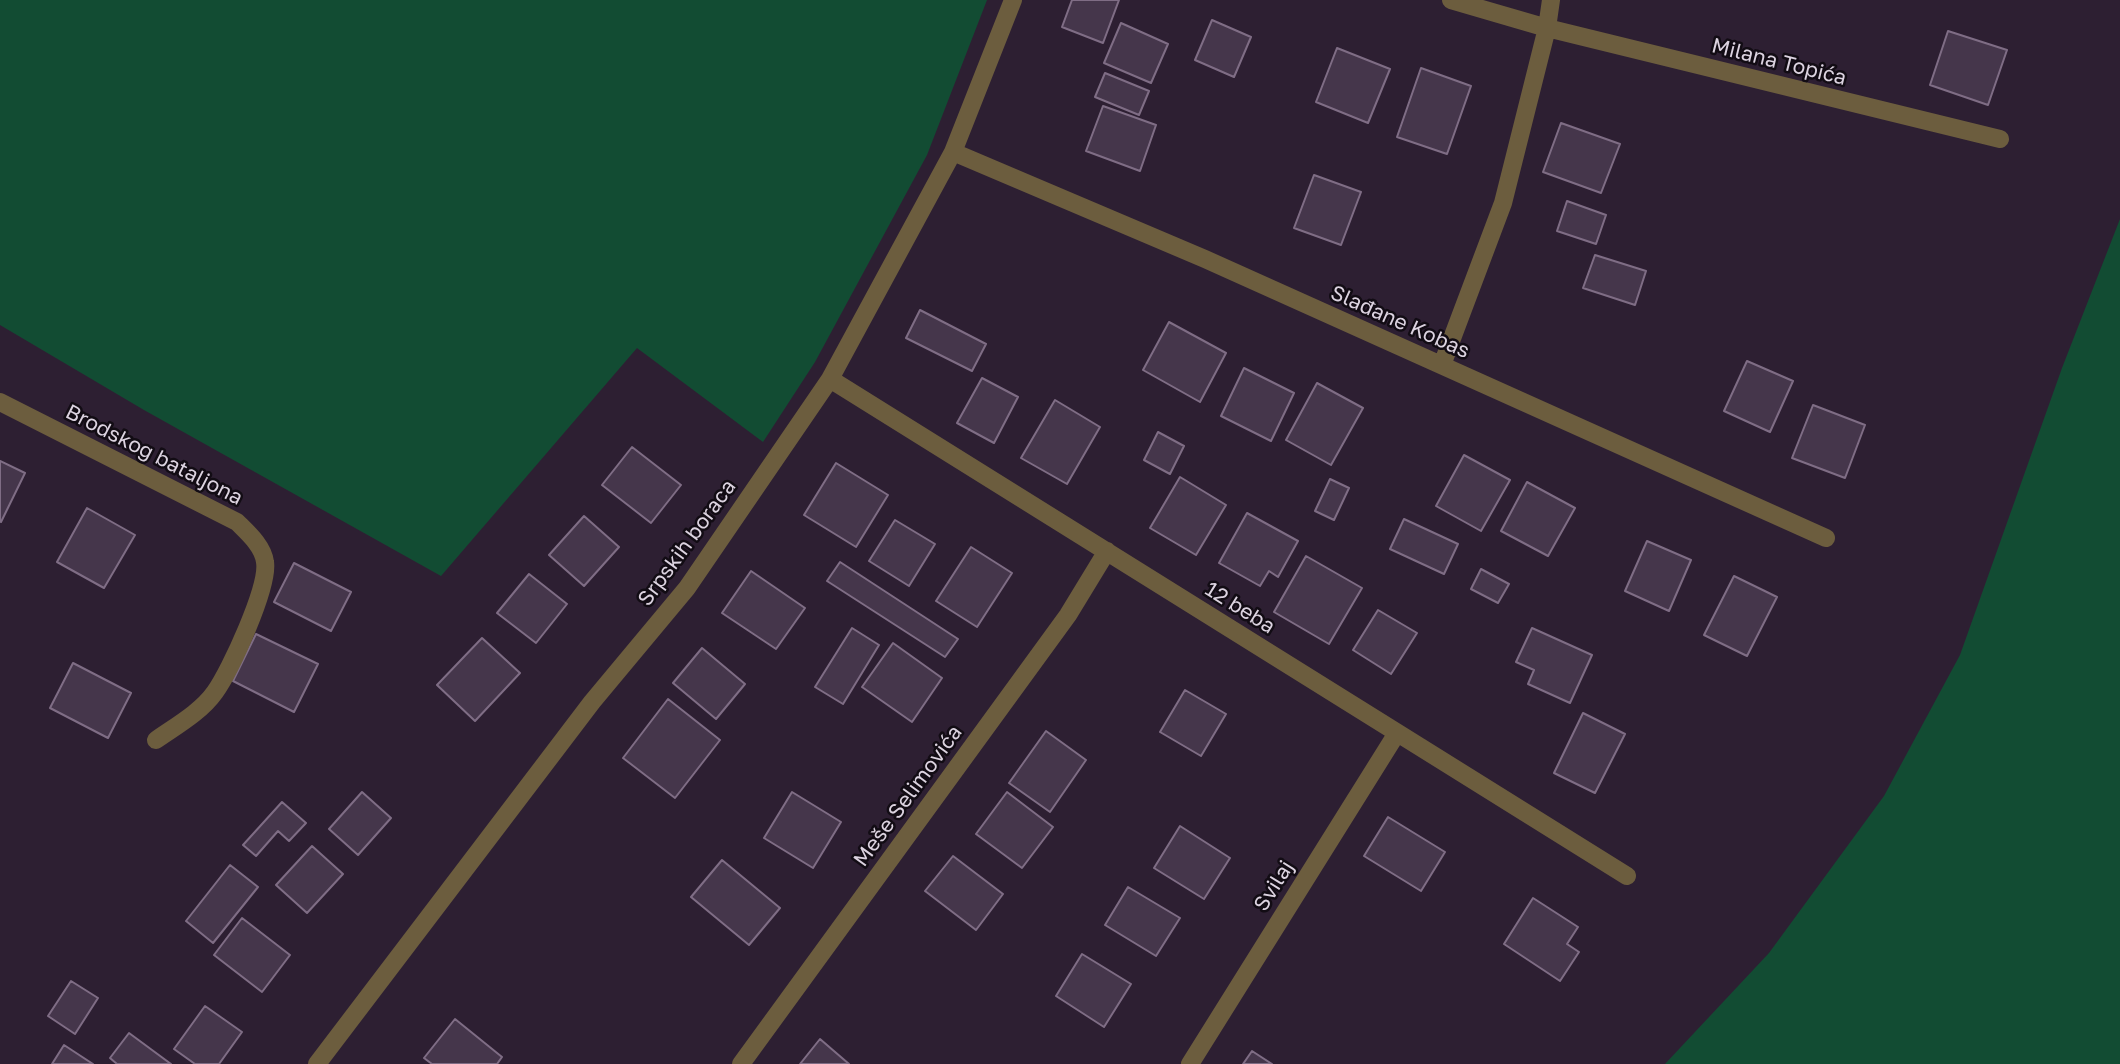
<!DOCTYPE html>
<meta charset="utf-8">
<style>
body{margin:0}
canvas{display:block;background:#2d1f32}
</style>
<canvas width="2120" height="1064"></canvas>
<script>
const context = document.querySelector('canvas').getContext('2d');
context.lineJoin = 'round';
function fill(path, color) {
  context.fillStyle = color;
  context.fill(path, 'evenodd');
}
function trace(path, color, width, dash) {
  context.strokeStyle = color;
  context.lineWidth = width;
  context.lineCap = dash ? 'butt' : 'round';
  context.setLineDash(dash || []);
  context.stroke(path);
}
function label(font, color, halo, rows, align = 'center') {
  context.font = font + ' "Golos Text",sans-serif';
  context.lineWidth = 5;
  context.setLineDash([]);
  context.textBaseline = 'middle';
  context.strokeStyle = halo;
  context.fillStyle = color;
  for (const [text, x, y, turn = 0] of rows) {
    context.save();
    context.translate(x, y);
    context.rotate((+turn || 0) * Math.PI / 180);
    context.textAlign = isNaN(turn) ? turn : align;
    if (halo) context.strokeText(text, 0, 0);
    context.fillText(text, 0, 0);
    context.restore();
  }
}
fill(new Path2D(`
 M 0,0 L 987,0 L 927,155 L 815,362 L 763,442 L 637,348 L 441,576 L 144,410 L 0,325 Z
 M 2120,219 L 2120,1064 L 1665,1064 L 1769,953 L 1884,796 L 1960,655 L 2062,368 Z`), '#124c33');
const building = new Path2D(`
 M 1072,0 L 1119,0 L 1103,43 L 1062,27 Z
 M 1212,20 L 1251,37 L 1234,77 L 1195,60 Z
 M 1121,23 L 1168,44 L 1151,83 L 1104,63 Z
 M 1948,31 L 2007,50 L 1988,105 L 1930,85 Z
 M 1337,48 L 1390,69 L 1368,123 L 1316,102 Z
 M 1421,68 L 1471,86 L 1447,154 L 1397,137 Z
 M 1105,73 L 1149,91 L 1139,115 L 1095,97 Z
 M 1103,106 L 1156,125 L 1140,171 L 1086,151 Z
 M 1561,123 L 1620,144 L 1601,193 L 1543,172 Z
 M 1314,175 L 1361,192 L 1341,245 L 1294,228 Z
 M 1567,201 L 1606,215 L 1596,244 L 1557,231 Z
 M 1595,255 L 1646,271 L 1635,305 L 1583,288 Z
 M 920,310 L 986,344 L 972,371 L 906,338 Z
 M 1169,322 L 1226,353 L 1200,402 L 1143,370 Z
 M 1747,361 L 1793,381 L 1770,432 L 1724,411 Z
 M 1244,368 L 1294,393 L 1271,441 L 1221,416 Z
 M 982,378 L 1018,397 L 994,443 L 957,423 Z
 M 1317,383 L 1363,408 L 1331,465 L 1286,440 Z
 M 1055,400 L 1100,427 L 1067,484 L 1021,458 Z
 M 1813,405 L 1865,425 L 1845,478 L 1792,458 Z
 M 1158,432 L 1184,446 L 1170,474 L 1144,460 Z
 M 632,447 L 681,485 L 651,523 L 602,485 Z
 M 1464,455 L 1510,480 L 1481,531 L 1436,506 Z
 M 0,461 L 25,473 L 1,522 L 0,521 Z
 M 836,463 L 888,495 L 856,547 L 804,515 Z
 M 1180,477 L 1226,505 L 1196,555 L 1150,528 Z
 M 1330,479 L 1349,488 L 1334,520 L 1315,511 Z
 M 1527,482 L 1575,508 L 1548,556 L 1501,531 Z
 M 87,508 L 135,535 L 104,588 L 57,562 Z
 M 1247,513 L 1298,541 L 1278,577 L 1269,571 L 1260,586 L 1219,563 Z
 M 584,516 L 619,547 L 584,586 L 549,555 Z
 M 1404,519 L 1458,544 L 1444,574 L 1390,549 Z
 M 895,520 L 935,544 L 909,586 L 869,561 Z
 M 1647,541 L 1691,560 L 1669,611 L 1625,591 Z
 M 971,547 L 1012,573 L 977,627 L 936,601 Z
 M 1306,556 L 1362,588 L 1329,644 L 1274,612 Z
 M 840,562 L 958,639 L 945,657 L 827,581 Z
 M 294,563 L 351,592 L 331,631 L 274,602 Z
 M 1481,569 L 1509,584 L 1498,603 L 1471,589 Z
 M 751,571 L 805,608 L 776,649 L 722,613 Z
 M 529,574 L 567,604 L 536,643 L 497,613 Z
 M 1734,576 L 1777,597 L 1747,656 L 1704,635 Z
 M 1378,610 L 1417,633 L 1391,674 L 1353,650 Z
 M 852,628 L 879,645 L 843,704 L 815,687 Z
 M 1532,628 L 1592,655 L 1570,703 L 1528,684 L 1534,670 L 1516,662 Z
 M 256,634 L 318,664 L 294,712 L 233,681 Z
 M 482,638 L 520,673 L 475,721 L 437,685 Z
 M 893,643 L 942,678 L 912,722 L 862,687 Z
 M 702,648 L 745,684 L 716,719 L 673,683 Z
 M 73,663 L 131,693 L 108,738 L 50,708 Z
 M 1185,690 L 1226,714 L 1201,756 L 1160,732 Z
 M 668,699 L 720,740 L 675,798 L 623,758 Z
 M 1583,713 L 1625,734 L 1595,793 L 1554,773 Z
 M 1046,731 L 1086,760 L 1050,812 L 1009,783 Z
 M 362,792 L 391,818 L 358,855 L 329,829 Z
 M 792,792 L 841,822 L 813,868 L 764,838 Z
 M 1007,792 L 1053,827 L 1022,868 L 976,834 Z
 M 282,802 L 306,823 L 289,841 L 278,831 L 256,856 L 243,845 Z
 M 1388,817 L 1445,852 L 1421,891 L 1364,856 Z
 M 1180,826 L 1230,858 L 1204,899 L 1154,868 Z
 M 312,846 L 343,874 L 307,913 L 276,885 Z
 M 953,856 L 1003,894 L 976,930 L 925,891 Z
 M 722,860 L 780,908 L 749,945 L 691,897 Z
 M 230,865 L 258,887 L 213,943 L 186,921 Z
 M 1128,887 L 1180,918 L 1156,956 L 1105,925 Z
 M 1533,898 L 1578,927 L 1567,944 L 1579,952 L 1560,981 L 1504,944 Z
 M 242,918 L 290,955 L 262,992 L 214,955 Z
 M 1082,954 L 1131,984 L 1104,1027 L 1056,996 Z
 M 71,981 L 98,998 L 75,1034 L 48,1016 Z
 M 205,1006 L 242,1032 L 219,1064 L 195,1064 L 174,1049 Z
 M 455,1019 L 502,1057 L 497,1064 L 432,1064 L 424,1058 Z
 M 129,1033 L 171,1064 L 117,1064 L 110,1058 Z
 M 820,1039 L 849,1064 L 800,1064 Z
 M 64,1045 L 93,1064 L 52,1064 Z
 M 1252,1051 L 1272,1064 L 1243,1064 Z`);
fill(building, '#45364b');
trace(building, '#7f6d85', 2);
trace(new Path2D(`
 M 1451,0 L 1547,28 L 2000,139
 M 953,152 L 1205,259 L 1826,538
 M 1442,365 L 1503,203 L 1547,28 L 1551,0
 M 830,379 L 1627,876
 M 0,402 L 237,522 C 248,533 263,546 265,562 C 269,587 230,671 215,692 C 201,712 176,726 156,740
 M 317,1064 L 592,702 L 687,588 L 830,379 L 953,152 L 1013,0
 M 741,1064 L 1068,615 L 1107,551
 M 1190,1064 L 1397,733`), '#6c5d3e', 18);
label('21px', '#dcd3e0', '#120c14', [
 ["Milana Topića",1779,62,14],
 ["Slađane Kobas",1400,322,24],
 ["Brodskog bataljona",154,455,27],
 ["Srpskih boraca",687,543,-54],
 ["12 beba",1240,608,32],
 ["Meše Selimovića",908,796,-54],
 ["Svilaj",1274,886,-58]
]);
</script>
